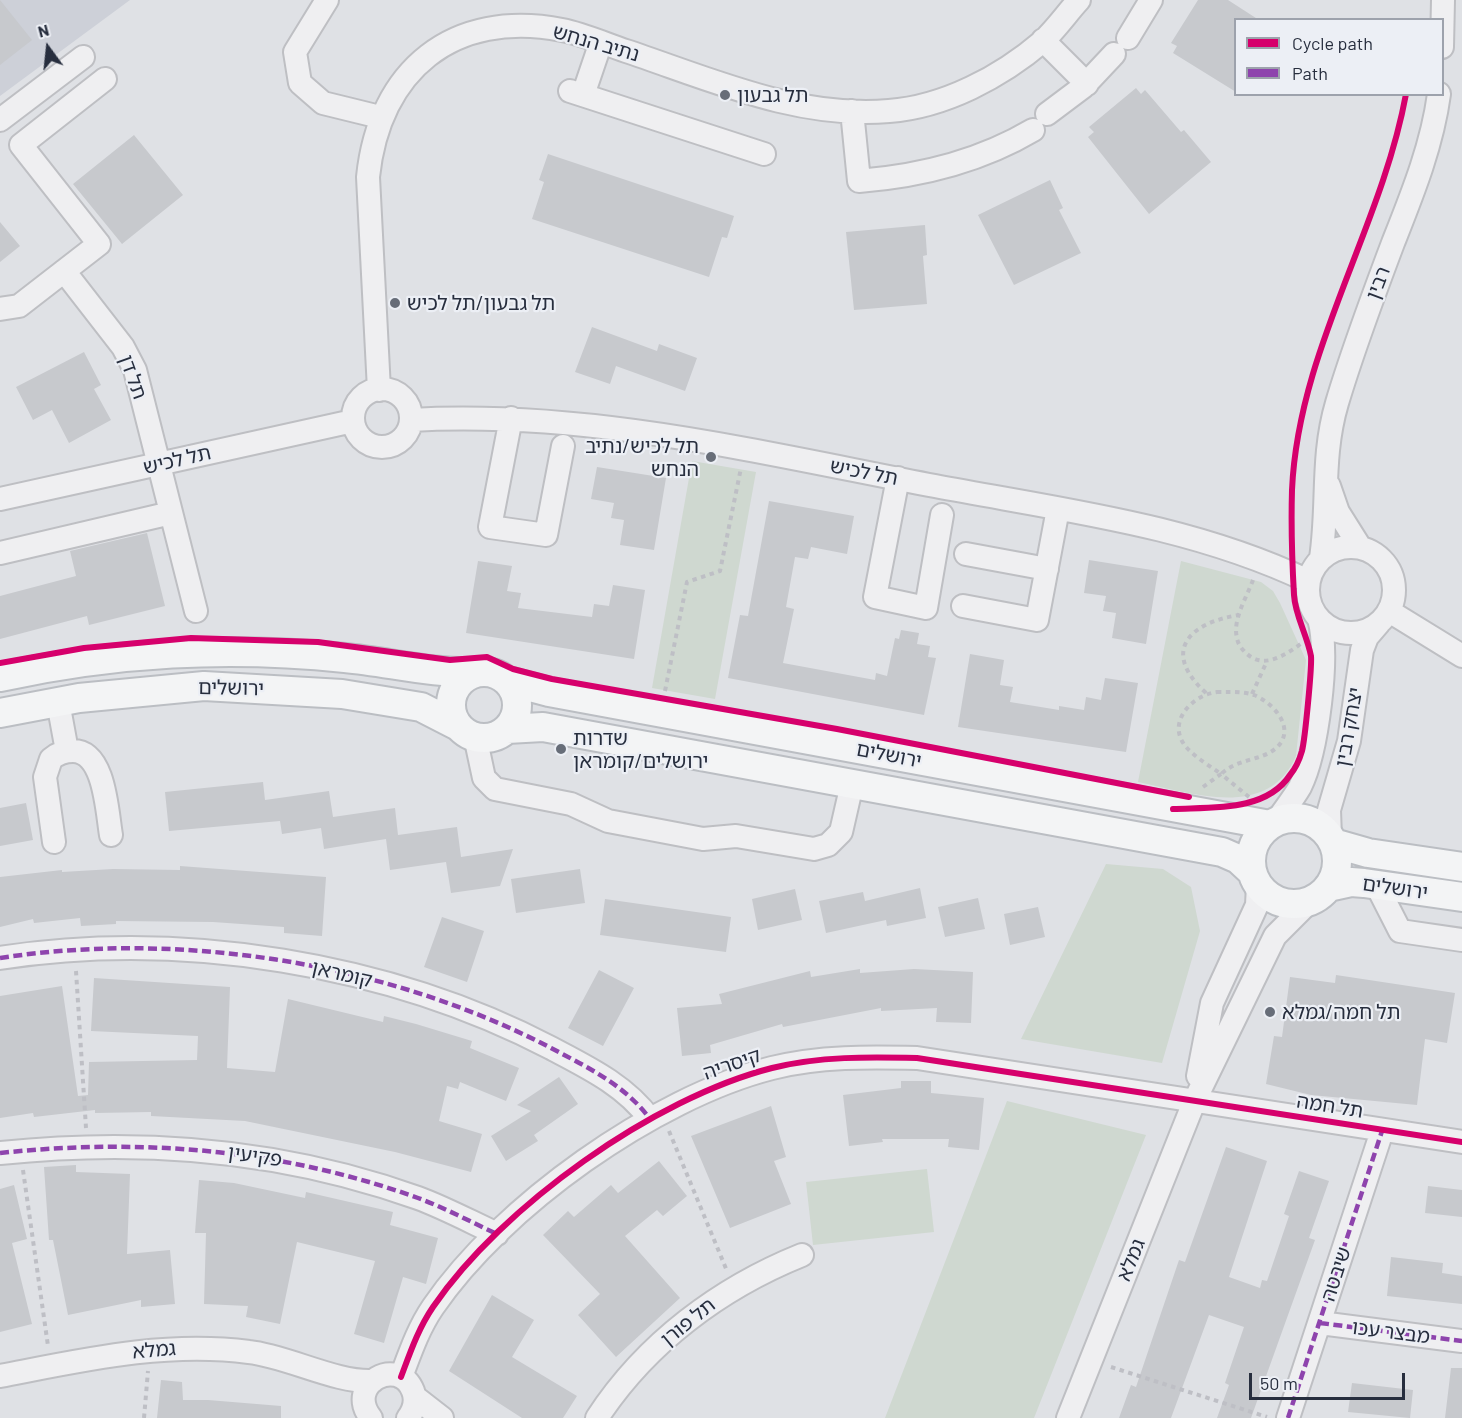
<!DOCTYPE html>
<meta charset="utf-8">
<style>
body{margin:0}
#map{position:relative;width:1462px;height:1418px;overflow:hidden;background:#dfe1e5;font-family:Barlow,sans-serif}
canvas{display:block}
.legend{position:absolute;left:1234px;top:18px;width:210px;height:78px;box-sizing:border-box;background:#eceff5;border:2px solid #9da2ac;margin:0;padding:8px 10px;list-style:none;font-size:18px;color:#272e3e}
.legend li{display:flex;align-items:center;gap:12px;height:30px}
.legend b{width:30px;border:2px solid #9da2ac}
.north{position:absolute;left:18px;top:18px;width:60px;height:60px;-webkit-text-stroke:4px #eceff5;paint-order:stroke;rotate:345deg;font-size:16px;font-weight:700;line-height:24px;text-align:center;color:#272e3e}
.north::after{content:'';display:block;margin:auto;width:21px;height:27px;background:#272e3e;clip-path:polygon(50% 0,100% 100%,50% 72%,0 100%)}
.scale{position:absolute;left:1249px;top:1373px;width:156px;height:27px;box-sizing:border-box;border:3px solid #272e3e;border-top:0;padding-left:8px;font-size:18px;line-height:21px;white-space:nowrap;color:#272e3e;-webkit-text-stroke:4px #eceff5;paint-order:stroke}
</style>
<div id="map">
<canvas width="1462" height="1418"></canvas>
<ul class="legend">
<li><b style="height:8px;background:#d6006c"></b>Cycle path</li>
<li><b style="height:8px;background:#8e44ad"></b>Path</li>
</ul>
<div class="north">N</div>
<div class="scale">50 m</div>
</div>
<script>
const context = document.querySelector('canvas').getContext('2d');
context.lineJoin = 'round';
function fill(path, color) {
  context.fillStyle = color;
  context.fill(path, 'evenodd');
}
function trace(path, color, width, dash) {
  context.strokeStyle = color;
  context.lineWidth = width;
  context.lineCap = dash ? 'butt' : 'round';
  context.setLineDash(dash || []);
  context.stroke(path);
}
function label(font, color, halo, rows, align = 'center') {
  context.font = font + ' Barlow,"Noto Sans Hebrew",sans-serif';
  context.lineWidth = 4.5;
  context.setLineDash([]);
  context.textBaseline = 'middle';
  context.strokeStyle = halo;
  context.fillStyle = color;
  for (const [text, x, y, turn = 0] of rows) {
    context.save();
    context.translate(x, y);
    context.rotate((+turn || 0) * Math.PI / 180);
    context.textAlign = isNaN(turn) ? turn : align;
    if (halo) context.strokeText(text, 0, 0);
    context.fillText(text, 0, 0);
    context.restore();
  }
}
fill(new Path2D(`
 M 0,0 L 130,0 L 0,96 Z`), '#cdd0d8');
fill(new Path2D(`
 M 692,461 L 756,472 L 715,699 L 652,688 Z
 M 1181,561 L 1261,582 L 1273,591 L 1280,603 L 1306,660 L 1296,756 C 1268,821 1191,793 1138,782 Z
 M 1106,864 L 1163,869 L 1191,887 L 1200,931 L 1162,1063 L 1021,1039 Z
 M 1007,1101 L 1146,1135 L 1034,1418 L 885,1418 Z
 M 927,1169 L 934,1232 L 813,1245 L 806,1182 Z`), '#cfd8d0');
fill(new Path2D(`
 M 0,0 L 32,40 L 0,65 Z
 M 1198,0 L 1228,0 L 1259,20 L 1236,20 L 1236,92 L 1173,53 L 1177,46 L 1171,43 Z
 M 1136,88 L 1141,94 L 1145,90 L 1181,132 L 1184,130 L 1211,162 L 1149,214 L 1088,137 L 1094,132 L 1089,127 Z
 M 134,135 L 183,195 L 122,244 L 73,184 Z
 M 548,154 L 734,216 L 727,238 L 722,237 L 709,277 L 532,219 L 544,182 L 539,180 Z
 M 1050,180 L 1063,208 L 1059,210 L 1081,253 L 1014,285 L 978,215 Z
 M 0,222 L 20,246 L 0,262 Z
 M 925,225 L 927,255 L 923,256 L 927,304 L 854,310 L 846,232 Z
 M 592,327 L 657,351 L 659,344 L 697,358 L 685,391 L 616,366 L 610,384 L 575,372 Z
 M 84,352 L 101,385 L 94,389 L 111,420 L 69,443 L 52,410 L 33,420 L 16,387 Z
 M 597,467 L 666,478 L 654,550 L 620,545 L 624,520 L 611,518 L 614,503 L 591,499 Z
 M 769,501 L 854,516 L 847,554 L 811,547 L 808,559 L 795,557 L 786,607 L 794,609 L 783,663 L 875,680 L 876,673 L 887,676 L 895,638 L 899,639 L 901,630 L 919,633 L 917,644 L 930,646 L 928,657 L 936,658 L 924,715 L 728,678 L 740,615 L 748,616 Z
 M 147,533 L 165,606 L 89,625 L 87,616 L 0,639 L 0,596 L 76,576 L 70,551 Z
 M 1089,560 L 1158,571 L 1146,644 L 1112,638 L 1116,613 L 1103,611 L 1106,596 L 1084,593 Z
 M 478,561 L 512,566 L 507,591 L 521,593 L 518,608 L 592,617 L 594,604 L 609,606 L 613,585 L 645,590 L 634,659 L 466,633 Z
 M 970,654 L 1004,660 L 1000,685 L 1013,687 L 1010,702 L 1059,710 L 1059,706 L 1084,710 L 1086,697 L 1101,700 L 1105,678 L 1138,683 L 1126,752 L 958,727 Z
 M 263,782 L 265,800 L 329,791 L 333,817 L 395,808 L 398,835 L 457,827 L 461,857 L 513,849 L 500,886 L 451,893 L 446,862 L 390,870 L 386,839 L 324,849 L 321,828 L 282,834 L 280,821 L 169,831 L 165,792 Z
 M 26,803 L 33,840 L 0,846 L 0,808 Z
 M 180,866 L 326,877 L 322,936 L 284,933 L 284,927 L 213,922 L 116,921 L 116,924 L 81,926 L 80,918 L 34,923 L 33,919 L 0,927 L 0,877 L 62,870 L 62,872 L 113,869 L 180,870 Z
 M 580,869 L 585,903 L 516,913 L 511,879 Z
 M 920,888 L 926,918 L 887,926 L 886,920 L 826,933 L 819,901 L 863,892 L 865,901 Z
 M 795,889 L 802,920 L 758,930 L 752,899 Z
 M 978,898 L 985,929 L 945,937 L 938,907 Z
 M 605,899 L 731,917 L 726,952 L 600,935 Z
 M 1038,907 L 1045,937 L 1010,945 L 1004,914 Z
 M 442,917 L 484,931 L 467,982 L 424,967 Z
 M 860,969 L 860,973 L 914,969 L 973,972 L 971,1023 L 936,1022 L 937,1008 L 881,1011 L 881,1008 L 783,1027 L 782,1024 L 710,1045 L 711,1053 L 682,1056 L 677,1008 L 722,1004 L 719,994 L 810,971 L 811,977 Z
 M 599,970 L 634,988 L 603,1046 L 568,1028 Z
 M 1336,975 L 1455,993 L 1447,1043 L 1425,1039 L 1417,1105 L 1311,1095 L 1266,1084 L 1274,1036 L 1282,1037 L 1290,977 L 1335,983 Z
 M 94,978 L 230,987 L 227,1068 L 275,1072 L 288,999 L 383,1022 L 384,1016 L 416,1024 L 472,1041 L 470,1048 L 519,1068 L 506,1101 L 460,1082 L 458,1089 L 447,1086 L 439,1121 L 482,1134 L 471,1172 L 395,1152 L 245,1121 L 151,1116 L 151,1112 L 95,1113 L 95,1110 L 34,1117 L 33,1113 L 0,1118 L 0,996 L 62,986 L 78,1096 L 88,1095 L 89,1062 L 197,1060 L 198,1036 L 91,1031 Z
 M 559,1077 L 578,1104 L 534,1135 L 538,1141 L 506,1161 L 491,1136 L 531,1111 L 517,1105 Z
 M 901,1081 L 931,1081 L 931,1093 L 984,1098 L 979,1150 L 948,1147 L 949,1139 L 882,1139 L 883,1142 L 849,1146 L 843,1095 L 901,1088 Z
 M 771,1106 L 786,1157 L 774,1161 L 791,1204 L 730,1228 L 691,1136 Z
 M 1226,1147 L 1267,1161 L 1229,1277 L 1260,1288 L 1262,1280 L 1267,1281 L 1289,1216 L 1284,1214 L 1299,1171 L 1329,1181 L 1309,1238 L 1315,1240 L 1251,1418 L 1217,1418 L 1229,1385 L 1225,1383 L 1244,1327 L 1209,1315 L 1171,1418 L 1119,1418 L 1131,1385 L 1136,1387 L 1179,1260 L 1185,1262 Z
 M 659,1161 L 687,1196 L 663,1216 L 657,1210 L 625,1236 L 680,1298 L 616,1357 L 578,1315 L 600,1294 L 543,1235 L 568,1211 L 574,1217 L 611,1185 L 618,1193 Z
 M 76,1165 L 76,1172 L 130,1174 L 127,1254 L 170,1250 L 175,1304 L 141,1307 L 141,1300 L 68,1315 L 53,1240 L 49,1240 L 44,1167 Z
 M 199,1180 L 234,1183 L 305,1198 L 306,1192 L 393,1212 L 390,1225 L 438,1238 L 426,1284 L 403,1277 L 384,1343 L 354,1334 L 375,1261 L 297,1242 L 280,1324 L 246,1317 L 248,1306 L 204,1304 L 206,1233 L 195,1233 Z
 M 14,1185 L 27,1239 L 12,1243 L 32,1324 L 0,1332 L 0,1189 Z
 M 1428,1186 L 1462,1190 L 1462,1217 L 1425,1213 Z
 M 1391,1257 L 1443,1263 L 1442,1273 L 1462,1276 L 1462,1304 L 1387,1296 Z
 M 492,1295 L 534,1320 L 512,1357 L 577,1396 L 563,1418 L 522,1418 L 449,1371 Z
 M 1451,1368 L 1462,1368 L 1462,1418 L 1445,1418 Z
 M 161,1380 L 182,1382 L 183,1400 L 208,1400 L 281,1406 L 281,1418 L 157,1418 Z
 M 1352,1383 L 1413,1390 L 1410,1418 L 1348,1412 Z`), '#c7c9cd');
const minor = new Path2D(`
 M 327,0 L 295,52 L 300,83 L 323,103 L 380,117
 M 1128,38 L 1151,0
 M 1043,40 L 1087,84
 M 1442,47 L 1443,0
 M 570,91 L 764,154
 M 583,95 L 601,42
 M 852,111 L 859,181 C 921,176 979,162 1033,130
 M 1047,114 L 1083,87 L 1114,54
 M 0,120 L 83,57
 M 64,271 L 123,347 L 135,370 L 196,611
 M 0,309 L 19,306 L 99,244 L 21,145 L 105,79
 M353 418a29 29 0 1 1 58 0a29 29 0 1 1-58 0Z
 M 379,390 L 368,177 C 379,70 453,9 562,30 C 583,34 605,44 626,51 C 710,79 798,119 889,111 C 944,107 1001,77 1043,41 C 1056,29 1067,13 1079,0
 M 511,418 L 490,527 L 546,535 L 563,446
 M 411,420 C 588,410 762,453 935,486 C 1061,510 1191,525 1308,581
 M 898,478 L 875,597 L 926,608 L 942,515
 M 1329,486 L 1338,512 L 1360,547
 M 0,499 L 353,421
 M1308 590a43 43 0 1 1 86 0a43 43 0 1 1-86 0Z
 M 0,553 L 171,513
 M 966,554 L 1047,569
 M 1321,558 C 1329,505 1321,457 1337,403 C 1353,349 1373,296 1393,243 C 1412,195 1432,146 1439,94
 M 963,606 L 1037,620 L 1058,509
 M 1389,611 L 1462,656
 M 58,702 L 67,751
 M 475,736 L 484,778 L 495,789 L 571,804 L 608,821 L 703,839 L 736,836 L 814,849 L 828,845 L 841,832 L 852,784
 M 1276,822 C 1284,810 1293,799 1300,787 C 1317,753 1330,655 1319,619
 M 1330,837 L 1329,810 L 1349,741 L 1362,650 L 1367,637 L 1379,623
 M 54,842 L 45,777 L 51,759 C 58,753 65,751 73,751 C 105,751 107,812 111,835
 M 1376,884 L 1400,931 L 1462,940
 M 0,958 C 182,930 388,963 551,1048 C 587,1067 625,1085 650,1119
 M 1198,1076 L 1212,1003 L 1257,905 L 1258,884
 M 0,1153 C 143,1138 282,1149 418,1198 C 445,1208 471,1222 497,1234
 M 1320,1323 L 1462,1341
 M 0,1376 C 83,1360 164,1341 249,1352 C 287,1356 336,1383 373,1381
 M 401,1377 C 410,1353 418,1329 433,1307 C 502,1206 654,1098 772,1068 C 820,1056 869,1057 917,1058 L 1462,1142
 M 415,1397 L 442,1418
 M 371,1418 C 344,1384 399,1355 413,1391 C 417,1401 414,1410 408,1418
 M 597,1418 C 646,1343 720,1288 802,1255
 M 1068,1418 L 1194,1102 L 1275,936 L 1312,899
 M 1288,1418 L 1382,1131`);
const major = new Path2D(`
 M451 705a33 33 0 1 1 66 0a33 33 0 1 1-66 0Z
 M 0,677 C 117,652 227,646 345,658 C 389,662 432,674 477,672
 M 508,681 L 549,692 L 1270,825
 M 0,713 L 79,698 L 204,686 L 342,694 L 421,707 L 458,726
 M 507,729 L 543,727 L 1222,852 L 1238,859 L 1252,872
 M1251 861a43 43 0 1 1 86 0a43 43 0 1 1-86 0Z
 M 1333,843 L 1368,853 L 1462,867
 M 1328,887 L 1351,882 L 1364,883 L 1462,897`);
trace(minor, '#bebfc3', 26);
trace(major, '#bbbec3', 32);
trace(new Path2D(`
 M 1253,580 C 1247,596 1237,612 1236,629 C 1236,638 1238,645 1244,651 C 1262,671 1284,656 1302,643
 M 665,691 L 687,582 L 720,571 L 741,468
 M 1217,692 C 1229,692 1243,691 1254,695 C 1274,703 1298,730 1275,749 C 1260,761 1239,758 1221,774 C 1210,766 1196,758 1187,748 C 1165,724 1191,695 1217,692 Z
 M 1206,693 C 1161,652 1188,623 1239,615
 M 1252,694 L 1267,661
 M 1203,787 L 1221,774 L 1249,797
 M 76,971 L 86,1128
 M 669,1131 L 727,1271
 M 23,1170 L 48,1346
 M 1111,1367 L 1267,1417
 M 144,1418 L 148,1371`), '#bebfc5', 4, [4.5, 4.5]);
trace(minor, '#efeff1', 22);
trace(major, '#f3f4f5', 28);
trace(new Path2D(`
 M 0,958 C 182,930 388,963 551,1048 C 587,1067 625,1085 650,1119
 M 0,1153 C 143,1138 282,1149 418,1198 C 445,1208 471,1222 497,1234
 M 1320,1323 L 1462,1341
 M 1288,1418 L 1382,1131`), '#8e44ad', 4.5, [9, 4.5]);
trace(new Path2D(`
 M 0,663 L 84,648 L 191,638 L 318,642 L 450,660 L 487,657 L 513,669 L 552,679 L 837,729 L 1189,797
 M 1173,809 C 1211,807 1266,812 1290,775 C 1295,769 1300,758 1302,751 C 1305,739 1312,667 1311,656 C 1307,635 1295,615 1294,595 C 1292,560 1291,524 1292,490 C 1298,350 1381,230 1406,94
 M 401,1377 C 410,1353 418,1329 433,1307 C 502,1206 654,1098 772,1068 C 820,1056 869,1057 917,1058 L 1462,1142`), '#d6006c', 6);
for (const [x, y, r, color] of [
 [725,95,6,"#676d78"],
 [395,303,6,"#676d78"],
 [711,457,6,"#676d78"],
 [561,749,6,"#676d78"],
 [1270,1012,6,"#676d78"]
]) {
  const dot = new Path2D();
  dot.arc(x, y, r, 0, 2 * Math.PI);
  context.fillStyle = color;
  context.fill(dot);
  trace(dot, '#eceff5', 2);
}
label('20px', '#272e3e', '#eceff5', [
 ["נתיב הנחש",596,43,16],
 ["רבין",1378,283,-69],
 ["תל דן",133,377,70],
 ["תל לכיש",177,460,-13],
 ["תל לכיש",864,472,11],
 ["ירושלים",231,688,1],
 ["יצחק רבין",1349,727,-80],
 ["ירושלים",889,755,11],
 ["ירושלים",1395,888,8],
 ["קומראן",342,974,13],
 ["קיסריה",732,1064,-19],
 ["תל חמה",1330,1106,9],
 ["פקיעין",255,1156,8],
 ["גמלא",1131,1260,-68],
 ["שיבטה",1336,1274,-72],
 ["תל פורן",688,1322,-39],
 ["מבצר עכו",1391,1332,7],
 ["גמלא",154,1350,-5]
]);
label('20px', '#272e3e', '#eceff5', [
 ["תל גבעון",737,95],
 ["תל גבעון/תל לכיש",407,303],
 ["תל לכיש/נתיב",699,446,"right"],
 ["הנחש",699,469,"right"],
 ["שדרות",573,738],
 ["ירושלים/קומראן",573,761],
 ["תל חמה/גמלא",1282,1012]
], 'left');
</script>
